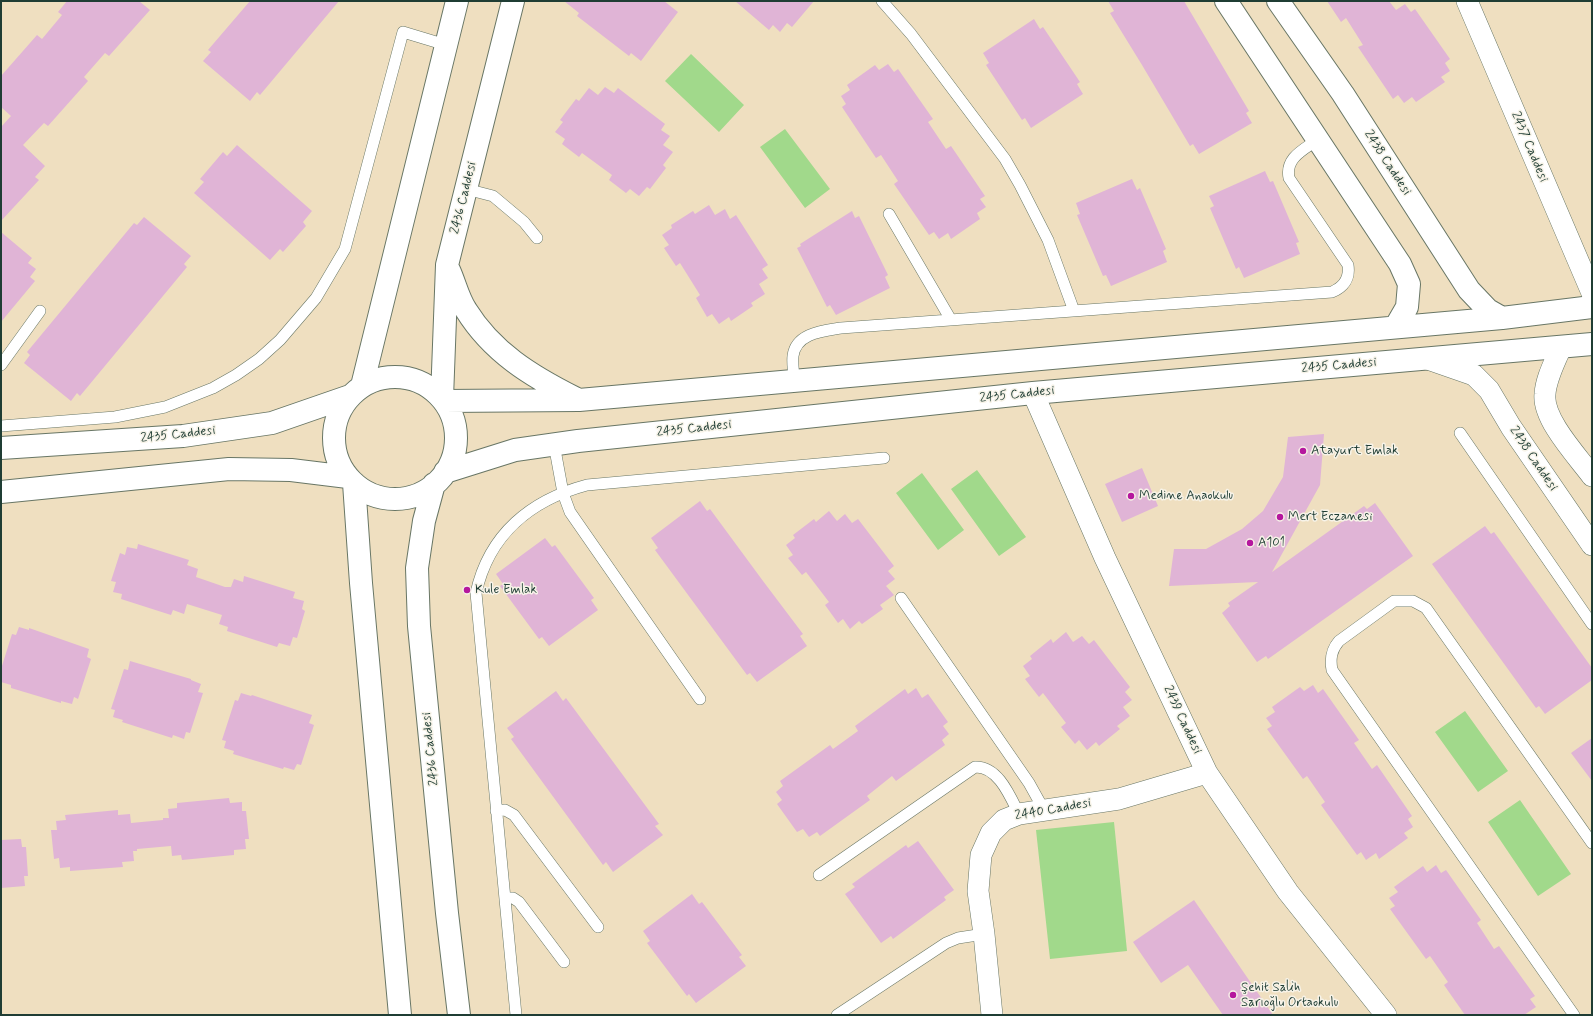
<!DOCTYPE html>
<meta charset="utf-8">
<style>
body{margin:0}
#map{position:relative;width:1593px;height:1016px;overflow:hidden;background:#efdfc0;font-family:Mynerve,sans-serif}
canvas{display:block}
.frame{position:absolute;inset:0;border:2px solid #1f3d34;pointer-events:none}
</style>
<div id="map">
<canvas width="1593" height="1016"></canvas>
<div class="frame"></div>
</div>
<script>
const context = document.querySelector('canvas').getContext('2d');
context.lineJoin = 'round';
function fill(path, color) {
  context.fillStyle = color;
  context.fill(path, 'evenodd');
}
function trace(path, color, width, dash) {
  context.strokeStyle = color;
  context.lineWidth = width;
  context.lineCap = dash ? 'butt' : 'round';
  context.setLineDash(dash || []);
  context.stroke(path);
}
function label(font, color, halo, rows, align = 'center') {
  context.font = font + ' Mynerve,sans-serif';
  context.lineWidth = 3;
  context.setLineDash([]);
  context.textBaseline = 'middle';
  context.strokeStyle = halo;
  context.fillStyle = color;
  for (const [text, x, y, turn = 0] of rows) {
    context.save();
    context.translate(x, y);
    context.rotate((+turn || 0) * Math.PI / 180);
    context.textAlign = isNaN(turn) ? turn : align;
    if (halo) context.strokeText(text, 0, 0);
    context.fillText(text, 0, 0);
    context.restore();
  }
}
fill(new Path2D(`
 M 691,54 L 744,105 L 719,132 L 665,81 Z
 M 785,129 L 830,189 L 805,208 L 760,147 Z
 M 977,470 L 1026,537 L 999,556 L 951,489 Z
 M 922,473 L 964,530 L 938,550 L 896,493 Z
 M 1465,711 L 1508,771 L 1478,792 L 1435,732 Z
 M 1520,800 L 1571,874 L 1538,896 L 1488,822 Z
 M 1114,822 L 1127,951 L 1050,959 L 1036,830 Z`), '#a1d98b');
fill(new Path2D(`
 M 67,1 L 139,1 L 150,10 L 109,56 L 105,53 L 84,77 L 88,81 L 48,126 L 44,123 L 23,145 L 45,166 L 35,177 L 39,180 L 1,221 L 1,127 L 11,116 L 1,107 L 1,76 L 37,35 L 42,39 L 62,15 L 58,12 Z
 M 250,1 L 339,1 L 260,95 L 257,92 L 250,101 L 203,61 L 211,52 L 208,50 Z
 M 564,1 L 664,1 L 678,12 L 641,61 L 631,53 L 629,56 L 577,16 L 579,13 Z
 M 735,1 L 814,1 L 792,27 L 787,23 L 780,32 L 773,25 L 769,30 Z
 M 1108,1 L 1184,1 L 1249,111 L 1246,113 L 1252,123 L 1199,154 L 1193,144 L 1190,146 L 1142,65 L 1110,13 L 1114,11 Z
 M 1327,1 L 1389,1 L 1396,10 L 1405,4 L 1411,12 L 1415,9 L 1450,59 L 1445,63 L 1450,71 L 1441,77 L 1445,82 L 1416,102 L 1412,97 L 1404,103 L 1398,95 L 1393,99 L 1358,47 L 1363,45 L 1346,18 L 1341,22 Z
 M 1034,19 L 1040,29 L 1043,27 L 1080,82 L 1077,84 L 1083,94 L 1031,128 L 1025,118 L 1022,120 L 986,65 L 989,63 L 983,53 Z
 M 888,64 L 894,72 L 898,69 L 933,119 L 928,122 L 946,149 L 951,146 L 985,196 L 980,199 L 986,207 L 977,213 L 980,219 L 951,239 L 948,233 L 939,239 L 934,232 L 929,235 L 894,184 L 898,181 L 881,155 L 876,158 L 842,107 L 846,104 L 841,96 L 850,90 L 847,85 L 875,65 L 879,70 Z
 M 605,87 L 614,93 L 618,88 L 665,124 L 661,130 L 670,136 L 663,145 L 673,152 L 663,165 L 666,168 L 650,189 L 647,187 L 639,196 L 630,189 L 626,193 L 609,180 L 612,175 L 582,153 L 579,157 L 562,144 L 565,139 L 555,132 L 563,122 L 560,120 L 576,99 L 579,101 L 589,88 L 598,95 Z
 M 237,145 L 312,211 L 303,222 L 306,226 L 283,252 L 280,249 L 270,260 L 194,193 L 204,182 L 200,179 L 223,152 L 227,156 Z
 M 1265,171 L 1270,182 L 1273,181 L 1299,242 L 1296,243 L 1300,254 L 1244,278 L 1239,267 L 1236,269 L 1210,208 L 1214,206 L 1209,196 Z
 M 1132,179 L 1137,190 L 1140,188 L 1166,249 L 1163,251 L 1167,262 L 1111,286 L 1106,275 L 1103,276 L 1077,215 L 1080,214 L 1076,203 Z
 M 709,205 L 715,215 L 725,209 L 730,219 L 736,215 L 768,265 L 762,269 L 768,278 L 759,284 L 765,294 L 751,303 L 753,306 L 731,321 L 729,317 L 719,324 L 712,314 L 707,317 L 696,298 L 700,295 L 680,263 L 676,266 L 664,248 L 669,245 L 662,235 L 672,228 L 671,225 L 693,211 L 695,214 Z
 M 852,211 L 855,218 L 859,216 L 888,275 L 885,277 L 890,288 L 836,315 L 830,305 L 827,307 L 797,248 L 801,246 L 800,244 Z
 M 144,217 L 191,256 L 184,264 L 187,267 L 80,396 L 77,393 L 71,401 L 24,363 L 30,355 L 27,352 L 134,223 L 137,225 Z
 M 1,232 L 32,258 L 28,263 L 36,269 L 30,277 L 35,281 L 1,322 Z
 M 1324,434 L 1320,485 L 1272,572 L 1364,506 L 1367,509 L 1375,503 L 1413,556 L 1268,659 L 1266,656 L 1257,662 L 1222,613 L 1230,606 L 1228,603 L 1258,582 L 1169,586 L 1174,549 L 1206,549 L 1242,529 L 1263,511 L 1283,477 L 1288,437 Z
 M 1142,468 L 1158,506 L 1122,522 L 1105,484 Z
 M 700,501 L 707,511 L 710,509 L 763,581 L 803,634 L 800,636 L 807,646 L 757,682 L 750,673 L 747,675 L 655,550 L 658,548 L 651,538 Z
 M 829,511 L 837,521 L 845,514 L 852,523 L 858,519 L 894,566 L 888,571 L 895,579 L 886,586 L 894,595 L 880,605 L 883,609 L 862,624 L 859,621 L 850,629 L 843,619 L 838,623 L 825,605 L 829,602 L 806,572 L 802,575 L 788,558 L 793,555 L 786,545 L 795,538 L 793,535 L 814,519 L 816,522 Z
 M 1485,526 L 1491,534 L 1494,532 L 1592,668 L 1592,680 L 1545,714 L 1539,706 L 1536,708 L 1432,564 Z
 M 545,538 L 552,547 L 555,545 L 594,598 L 591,600 L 598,610 L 549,646 L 542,637 L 539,639 L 500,586 L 503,584 L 496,574 Z
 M 138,544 L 189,560 L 187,565 L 198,569 L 196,577 L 225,587 L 231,587 L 234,579 L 243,582 L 244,576 L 295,592 L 293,598 L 304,601 L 302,609 L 305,611 L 297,638 L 293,637 L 290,646 L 279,643 L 277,647 L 227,631 L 228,627 L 219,624 L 222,615 L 187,604 L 184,614 L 173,610 L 171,615 L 121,599 L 122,594 L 113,592 L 116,582 L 111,581 L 120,553 L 125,555 L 127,547 L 137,549 Z
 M 19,627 L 29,630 L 29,628 L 89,649 L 87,657 L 91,659 L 78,699 L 74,697 L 72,704 L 61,701 L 61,703 L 11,688 L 11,685 L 1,682 L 1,669 L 12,634 L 16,635 Z
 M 1066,632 L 1073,642 L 1082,636 L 1089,644 L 1094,640 L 1130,687 L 1125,692 L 1132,700 L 1123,707 L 1130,716 L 1117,726 L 1120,729 L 1099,746 L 1096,742 L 1087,750 L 1079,740 L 1075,744 L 1061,727 L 1066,723 L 1043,693 L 1039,697 L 1025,679 L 1030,676 L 1023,666 L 1032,659 L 1030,656 L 1051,639 L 1053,643 Z
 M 130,661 L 191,679 L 191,680 L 201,684 L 198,692 L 203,693 L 190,733 L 186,732 L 184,739 L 173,735 L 172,738 L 122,722 L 123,720 L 113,717 L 115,710 L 111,709 L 124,669 L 128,670 Z
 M 1313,685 L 1318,693 L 1323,689 L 1359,740 L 1354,743 L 1372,769 L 1377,765 L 1412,816 L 1408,819 L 1413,827 L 1404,833 L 1408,838 L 1379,859 L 1376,853 L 1366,860 L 1361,852 L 1357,855 L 1321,805 L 1325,802 L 1307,776 L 1303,779 L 1267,729 L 1272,726 L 1266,718 L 1275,712 L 1272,707 L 1300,687 L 1304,691 Z
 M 916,688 L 922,698 L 928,694 L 948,722 L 943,726 L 949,734 L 942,740 L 945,745 L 896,781 L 892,776 L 867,796 L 870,800 L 820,836 L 817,832 L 809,837 L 803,829 L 797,832 L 777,804 L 782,800 L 776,792 L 783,786 L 780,781 L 830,745 L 833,749 L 858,731 L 855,726 L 905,689 L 908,694 Z
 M 556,691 L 563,701 L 566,698 L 659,824 L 655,826 L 663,835 L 613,872 L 606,862 L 603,865 L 511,739 L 514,737 L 507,728 Z
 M 241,693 L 251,696 L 252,695 L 312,715 L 309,723 L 314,725 L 301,765 L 297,764 L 294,770 L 284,767 L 283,769 L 233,754 L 234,751 L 224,748 L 226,741 L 222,740 L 235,700 L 238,701 Z
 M 1592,738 L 1592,781 L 1571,753 Z
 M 229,798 L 230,803 L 242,802 L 242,811 L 246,811 L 249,839 L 245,839 L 246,849 L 234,850 L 234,855 L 182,860 L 181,855 L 172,856 L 171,846 L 137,849 L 137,851 L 133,851 L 134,861 L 122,862 L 123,867 L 70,871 L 70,867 L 60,868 L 59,858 L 54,859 L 51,830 L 57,830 L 56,821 L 66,820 L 65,815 L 118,810 L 118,815 L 130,814 L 131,823 L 163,820 L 163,818 L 169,818 L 168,809 L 177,808 L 177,803 Z
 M 21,839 L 22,847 L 26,847 L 28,876 L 24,876 L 25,886 L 1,888 L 1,840 Z
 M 918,841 L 954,890 L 944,897 L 946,900 L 893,939 L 891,936 L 881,943 L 845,894 L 855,887 L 852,884 L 906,845 L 908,848 Z
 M 1436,865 L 1441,873 L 1446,870 L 1481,920 L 1477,923 L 1494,949 L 1499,946 L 1535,996 L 1530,999 L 1536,1007 L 1524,1015 L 1465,1015 L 1444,985 L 1448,982 L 1430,956 L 1426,959 L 1390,909 L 1395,906 L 1389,898 L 1398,892 L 1394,887 L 1423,866 L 1427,872 Z
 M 692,894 L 699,904 L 702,902 L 742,955 L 739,957 L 746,966 L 696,1003 L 689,994 L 687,996 L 647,943 L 650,941 L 643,931 Z
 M 1194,900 L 1273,1015 L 1223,1015 L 1188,965 L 1161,983 L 1133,942 Z`), '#e0b4d6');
const service = new Path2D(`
 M 882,1 L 911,34 L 1005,159 L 1020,185 L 1048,240 L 1074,311
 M 466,189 L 493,196 L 524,222 L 537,238
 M 889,214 L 951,320
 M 1,365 L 40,311
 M 794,381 C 794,373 792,363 793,356 C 796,333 823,331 841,328 L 1332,292 C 1344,287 1350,278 1348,265 L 1289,178 C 1285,158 1303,150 1317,140
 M 1,426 L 115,417 L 165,407 L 213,388 L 236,375 L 259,359 L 280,340 L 316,298 L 345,249 L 403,32 L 446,45
 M 1460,433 L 1592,624
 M 554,444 L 563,493 L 570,512 L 700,699
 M 901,598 L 1029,783 L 1044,810
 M 496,811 L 505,810 L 514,815 L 598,927
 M 819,875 L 975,767 C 998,766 1010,796 1019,814
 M 505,898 L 513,898 L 519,902 L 564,962
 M 516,1015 L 476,593 C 489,534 531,500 587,485 L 884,458
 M 837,1015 L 946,943 L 958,938 L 984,934
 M 1574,1015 L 1332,670 C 1330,659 1331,650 1339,641 L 1394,601 L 1413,601 L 1426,608 L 1592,843`);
const minor = new Path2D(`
 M 1467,1 L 1592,293
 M 1561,347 C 1555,362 1546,378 1545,394 C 1542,419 1578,457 1592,476
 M 1428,359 L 1474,375 L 1489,390 L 1511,427 L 1592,545
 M 1033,393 L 1105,558 L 1207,773 L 1288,892 L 1386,1015
 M 992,1015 L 984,934 L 978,891 L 981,855 L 991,833 L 1004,820 L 1019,814 L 1119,799 L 1207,773`);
const tertiary = new Path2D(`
 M 1226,1 L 1400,264 L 1409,284 L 1407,307 L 1396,326
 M 1278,1 L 1343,94 L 1469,290 L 1488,310 L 1502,318
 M 449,270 C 455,283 458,298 466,310 C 492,352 531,376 575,398
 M334 438a61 61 0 1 1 122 0a61 61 0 1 1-122 0Z
 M 362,386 L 457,1
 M 442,398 L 447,265 L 513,1
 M 444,401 L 579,400 L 1502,318 L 1592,307
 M 1,448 L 183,436 L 272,423 L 350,396
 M 445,472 L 515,450 L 578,441 L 1033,393 L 1592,344
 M 354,483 L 361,583 L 400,1015
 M 434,484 L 424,521 L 417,568 L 419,626 L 447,913 L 459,1015
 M 1,492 L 229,469 L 291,470 L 348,477`);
trace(service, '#687665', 12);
trace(minor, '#687665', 22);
trace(tertiary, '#687665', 24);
trace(service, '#fff', 11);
trace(minor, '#fff', 21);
trace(tertiary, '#fff', 22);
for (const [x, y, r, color] of [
 [1303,451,4,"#b5179e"],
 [1131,496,4,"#b5179e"],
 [1280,517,4,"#b5179e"],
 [1250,543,4,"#b5179e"],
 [467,590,4,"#b5179e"],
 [1233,995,4,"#b5179e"]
]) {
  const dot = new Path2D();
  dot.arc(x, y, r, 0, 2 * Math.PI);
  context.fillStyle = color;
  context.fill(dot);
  trace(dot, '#f7f3e8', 1.5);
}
label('13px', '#1f3d34', '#f7f3e8', [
 ["2437 Caddesi",1529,147,67],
 ["2438 Caddesi",1387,163,57],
 ["2436 Caddesi",464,198,-76],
 ["2435 Caddesi",1339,366,-5],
 ["2435 Caddesi",1017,395,-6],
 ["2435 Caddesi",694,429,-6],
 ["2435 Caddesi",178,435,-6],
 ["2438 Caddesi",1533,459,56],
 ["2439 Caddesi",1182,720,65],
 ["2436 Caddesi",431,749,-96],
 ["2440 Caddesi",1053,810,-10]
]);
label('13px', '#1f3d34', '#f7f3e8', [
 ["Atayurt Emlak",1311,451],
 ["Medine Anaokulu",1139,496],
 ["Mert Eczanesi",1288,517],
 ["A101",1258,543],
 ["Kule Emlak",475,590],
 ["Şehit Salih",1241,988],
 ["Sarıoğlu Ortaokulu",1241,1003]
], 'left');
</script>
